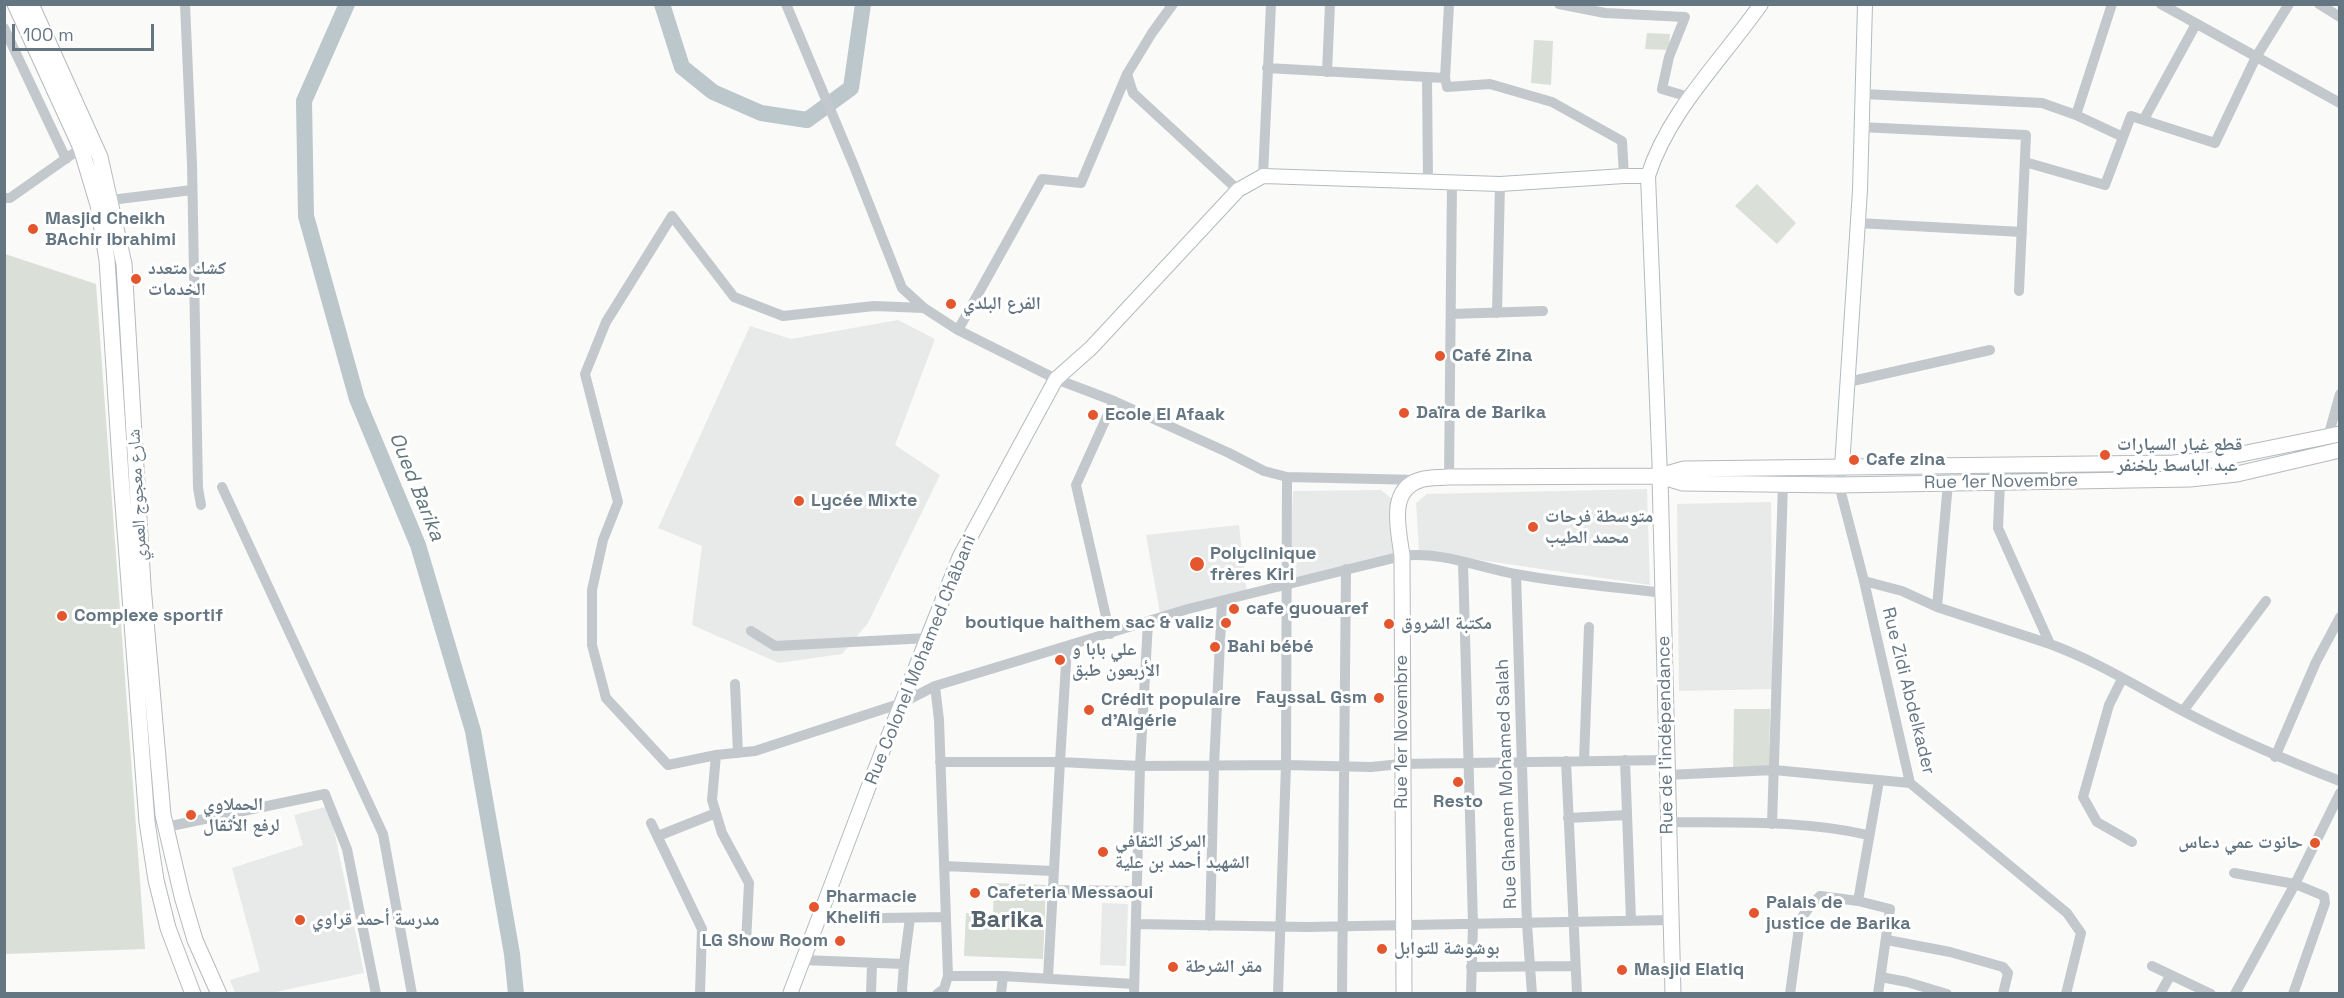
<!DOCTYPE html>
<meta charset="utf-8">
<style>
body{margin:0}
#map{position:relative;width:2344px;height:998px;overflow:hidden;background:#fafaf8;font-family:"Space Grotesk",sans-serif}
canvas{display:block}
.frame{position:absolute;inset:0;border:6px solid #657683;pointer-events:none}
.scale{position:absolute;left:12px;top:24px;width:142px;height:27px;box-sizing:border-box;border:3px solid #657683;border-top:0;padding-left:8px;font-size:18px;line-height:21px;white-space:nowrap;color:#657683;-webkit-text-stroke:4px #fff;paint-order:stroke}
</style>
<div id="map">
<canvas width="2344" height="998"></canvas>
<div class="frame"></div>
<div class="scale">100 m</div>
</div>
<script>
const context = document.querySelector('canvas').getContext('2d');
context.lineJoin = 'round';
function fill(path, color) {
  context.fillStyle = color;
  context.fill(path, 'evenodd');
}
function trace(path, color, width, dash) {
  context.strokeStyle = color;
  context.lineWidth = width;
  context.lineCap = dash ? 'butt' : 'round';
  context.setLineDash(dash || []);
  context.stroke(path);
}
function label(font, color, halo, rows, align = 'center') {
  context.font = font + ' "Space Grotesk","Noto Naskh Arabic",sans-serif';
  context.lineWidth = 6;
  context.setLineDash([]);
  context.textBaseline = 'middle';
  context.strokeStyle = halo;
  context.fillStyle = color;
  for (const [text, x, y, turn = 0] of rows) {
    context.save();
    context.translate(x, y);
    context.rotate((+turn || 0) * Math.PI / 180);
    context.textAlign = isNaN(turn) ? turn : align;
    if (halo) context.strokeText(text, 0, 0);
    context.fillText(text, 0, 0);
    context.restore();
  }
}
fill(new Path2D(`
 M 898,320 L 935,339 L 895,445 L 940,475 L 868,623 L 842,654 L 779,663 L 692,625 L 702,546 L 658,528 L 750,326 L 791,339 Z
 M 1647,489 L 1650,585 L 1419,551 L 1416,503 L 1427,494 Z
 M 1381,490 L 1392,499 L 1394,555 L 1290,580 L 1293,491 Z
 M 1771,502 L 1773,689 L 1679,691 L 1677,504 Z
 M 1239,525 L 1247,593 L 1161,619 L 1146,535 Z
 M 329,806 L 364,973 L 271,993 L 235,993 L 230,980 L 260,971 L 232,868 L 303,845 L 294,815 Z
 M 1102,903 L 1128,904 L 1126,966 L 1100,965 Z`), '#e8e9e9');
fill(new Path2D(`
 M 1647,33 L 1670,34 L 1669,50 L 1645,49 Z
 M 1534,40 L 1553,41 L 1551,85 L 1531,83 Z
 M 1757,184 L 1796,223 L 1777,244 L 1735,206 Z
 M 5,254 L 96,284 L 145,949 L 5,954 Z
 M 1734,709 L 1770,709 L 1769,773 L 1733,772 Z
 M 994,883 L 1046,885 L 1043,959 L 964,956 L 966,913 L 993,914 Z`), '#dadfd7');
trace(new Path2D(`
 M 347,4 L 304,101 L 306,216 L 357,399 L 418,545 L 473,731 L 512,954 L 516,994
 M 662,4 L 682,67 L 713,92 L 761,113 L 807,120 L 851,88 L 863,4`), '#bbc7cb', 16);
const secondary = new Path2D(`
 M 1842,467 L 1860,190 L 1865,4
 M 1660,476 L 1648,176 C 1669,110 1722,60 1761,4
 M 790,994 L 875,770 L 960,556 L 1056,379 L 1091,348 L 1238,190 L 1263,176 L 1500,184 L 1624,176 L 1648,176`);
const primary = new Path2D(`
 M 15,4 L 81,148 L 98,205 L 107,260 L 121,477 L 147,822 L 156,880 L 168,928 L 193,994
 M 31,4 L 100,157 L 124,264 L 143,586 L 163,815 L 182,896 L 195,940 L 219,994
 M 1660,476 L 1683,483 L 1839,485 L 2190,479 L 2237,474 L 2340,450
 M 1660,476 L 1673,994
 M 1404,994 L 1402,556 C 1399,531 1387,490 1420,480 C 1429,477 1440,478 1449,477 L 1660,476 L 1684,469 L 2173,463 L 2212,460 L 2340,434`);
trace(secondary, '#b3babf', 16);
trace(primary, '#b5babe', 17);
trace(new Path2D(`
 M 185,4 L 192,164 L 198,488 L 201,505
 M 786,4 L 854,166 L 902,288 L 924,308 L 958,330 L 1056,379 L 1114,401 L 1229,453 L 1264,471 L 1287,477 L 1419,480
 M 1559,4 L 1605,13 L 1685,17 L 1669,57 L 1662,89 L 1689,97
 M 2161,4 L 2340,103
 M 2319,4 L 2340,17
 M 4,28 L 66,159
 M 1267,68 L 1427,77 L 1428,182
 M 1327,72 L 1330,4
 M 1127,74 L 1133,93 L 1238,190
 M 1427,77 L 1445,78 L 1447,87 L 1490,84 L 1552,102 L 1622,141 L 1624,176
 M 1445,78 L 1449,4
 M 1864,94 L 2042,103 L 2076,115 L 2123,137
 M 2076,115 L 2112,4
 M 2144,119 L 2196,24
 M 1860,127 L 2026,135 L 2019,291
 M 2025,162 L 2105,185 L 2131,116 L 2215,143 L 2256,57 L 2289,4
 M 1263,176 L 1271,4
 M 4,198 L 10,198 L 81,148
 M 111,200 L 192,190
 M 1858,223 L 2022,232
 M 924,308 L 874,306 L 783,316 L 734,297 L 672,216 L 606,322 L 585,374 L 618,502 L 603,540 L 592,590 L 592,645 L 606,698 L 668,765 L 716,755 L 755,751 L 902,703 L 935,686 L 1188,609 L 1402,556 C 1441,551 1477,567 1515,574 C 1564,583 1614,587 1663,593
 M 1497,313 L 1500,184
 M 1451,314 L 1543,311
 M 958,330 L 1042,179 L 1081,183 L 1127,74 L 1152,33 L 1173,4
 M 1848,382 L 1990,350
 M 2328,437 L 2340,394
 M 1842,467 L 1839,485 L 1864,581 L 1910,783 L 2067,913 L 2081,933 L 2066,994
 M 1449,477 L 1452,182
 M 222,487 L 383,834 L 412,994
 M 1463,562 L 1473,924 L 1471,994
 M 1516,574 L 1527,924 L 1532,994
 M 1864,581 L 1902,591 L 1937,607 L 2050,644 L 1998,528 L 2000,482
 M 1937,607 L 1948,483
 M 751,631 L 775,646 L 928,638
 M 1110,634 L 1076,485 L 1114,401
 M 2050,644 C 2096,661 2138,687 2181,710 C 2232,737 2285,760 2340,781
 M 2122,679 L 2109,705 L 2083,797 L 2097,822 L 2132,842
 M 735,684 L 738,753
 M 935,686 L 939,720 L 948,976 L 944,989 L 937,994
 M 2183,711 L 2266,601
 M 716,755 L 712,800 L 722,833 L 749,883 L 746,943
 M 2275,757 L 2316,662 L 2340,617
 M 1625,760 L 1631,920
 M 1566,761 L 1577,994
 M 1584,761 L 1589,627
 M 940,762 L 1060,762 L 1067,647
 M 1667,775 L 1774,770 L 1910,783
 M 1568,818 L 1627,815
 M 1668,822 C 1734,823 1804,820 1868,835
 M 651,823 L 702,929 L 700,994
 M 1772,824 L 1783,484
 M 166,827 L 325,794 L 347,849 L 376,994
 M 658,836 L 716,813
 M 944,866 L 1053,871
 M 2234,873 L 2295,884 L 2324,896 L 2325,903 L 2293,994
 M 1052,890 L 1137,891
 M 1858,901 L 1879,781
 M 819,919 L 946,917
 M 1136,924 L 1306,927 L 1671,920
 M 1210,926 L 1214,766 L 1222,602
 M 1887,940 L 1950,952 L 2003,967 L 2008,973 L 2003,994
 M 803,960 L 904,964 L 910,918
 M 2152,966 L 2211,994
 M 1471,967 L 1575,966
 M 948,976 L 1003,976 L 1001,994
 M 1003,976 L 1134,984
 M 1048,977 L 1060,762 L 1140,766 L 1286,765 L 1371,767 L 1401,764 L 1667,760
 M 1881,977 L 1907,982 L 1947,994
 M 871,994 L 872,963
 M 903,994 L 902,991 L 904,964
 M 1134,994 L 1140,766 L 1148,622
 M 1278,994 L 1286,765 L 1287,477
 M 1342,994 L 1346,569
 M 1790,994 L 1800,920 L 1810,906 L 1820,896 L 1858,901 L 1890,909 L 1878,994
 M 2160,994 L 2170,976
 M 2235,994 L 2295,884 L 2340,793`), '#c3c8cc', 10);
trace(secondary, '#fff', 14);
trace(primary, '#fff', 15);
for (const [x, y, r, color] of [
 [33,229,6,"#e4572e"],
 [136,279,6,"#e4572e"],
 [951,304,6,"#e4572e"],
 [1440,356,6,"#e4572e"],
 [1404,413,6,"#e4572e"],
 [1093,415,6,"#e4572e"],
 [2105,455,6,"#e4572e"],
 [1854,460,6,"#e4572e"],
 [799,501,6,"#e4572e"],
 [1533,527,6,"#e4572e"],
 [1197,564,8,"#e4572e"],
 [1234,609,6,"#e4572e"],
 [62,616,6,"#e4572e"],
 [1226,623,6,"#e4572e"],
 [1389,624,6,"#e4572e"],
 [1215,647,6,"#e4572e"],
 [1060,660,6,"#e4572e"],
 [1379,698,6,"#e4572e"],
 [1089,710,6,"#e4572e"],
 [1458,782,6,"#e4572e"],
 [191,815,6,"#e4572e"],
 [2315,843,6,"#e4572e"],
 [1103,852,6,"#e4572e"],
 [975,893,6,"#e4572e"],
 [814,907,6,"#e4572e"],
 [1754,913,6,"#e4572e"],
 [300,920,6,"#e4572e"],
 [840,941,6,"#e4572e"],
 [1382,949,6,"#e4572e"],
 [1173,967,6,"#e4572e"],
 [1622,970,6,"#e4572e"]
]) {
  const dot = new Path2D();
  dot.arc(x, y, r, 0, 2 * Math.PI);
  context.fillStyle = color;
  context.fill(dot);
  trace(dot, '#fff', 2);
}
label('bold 18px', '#657683', '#fff', [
 ["Masjid Cheikh",45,219],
 ["BAchir Ibrahimi",45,240],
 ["كشك متعدد",148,269],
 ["الخدمات",148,290],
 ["الفرع البلدي",963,304],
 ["Café Zina",1452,356],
 ["Daïra de Barika",1416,413],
 ["Ecole El Afaak",1105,415],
 ["قطع غيار السيارات",2117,445],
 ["عبد الباسط بلخنفر",2117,466],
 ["Cafe zina",1866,460],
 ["Lycée Mixte",811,501],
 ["متوسطة فرحات",1545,517],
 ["محمد الطيب",1545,538],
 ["Polyclinique",1210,554],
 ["frères Kiri",1210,575],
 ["cafe guouaref",1246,609],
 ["Complexe sportif",74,616],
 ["boutique haithem sac & valiz",1214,623,"right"],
 ["مكتبة الشروق",1401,624],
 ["Bahi bébé",1227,647],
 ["علي بابا و",1072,650],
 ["الأربعون طبق",1072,671],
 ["FayssaL Gsm",1367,698,"right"],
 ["Crédit populaire",1101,700],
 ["d'Algérie",1101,721],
 ["Resto",1458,802,"center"],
 ["الحملاوي",203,805],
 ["لرفع الأثقال",203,826],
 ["المركز الثقافي",1115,842],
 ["الشهيد أحمد بن علية",1115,863],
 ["حانوت عمي دعاس",2303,843,"right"],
 ["Cafeteria Messaoui",987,893],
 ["Pharmacie",826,897],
 ["Khelifi",826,918],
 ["Palais de",1766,903],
 ["justice de Barika",1766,924],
 ["مدرسة أحمد قراوي",312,920],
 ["LG Show Room",828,941,"right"],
 ["بوشوشة للتوابل",1394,949],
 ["مقر الشرطة",1185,967],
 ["Masjid Elatiq",1634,970]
], 'left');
label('18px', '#657683', '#fff', [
 ["Rue 1er Novembre",2001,482,-1],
 ["شارع معجوج العمري",138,495,-93],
 ["Rue Colonel Mohamed Châbani",921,660,-68],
 ["Rue Zidi Abdelkader",1908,691,76],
 ["Rue 1er Novembre",1402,732,-90],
 ["Rue de l'indépendance",1666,735,-91],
 ["Rue Ghanem Mohamed Salah",1507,784,-92]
]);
label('italic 20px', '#60757c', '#fff', [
 ["Oued Barika",416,487,68]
]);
label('bold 24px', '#57646e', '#fff', [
 ["Barika",1007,920]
]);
</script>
